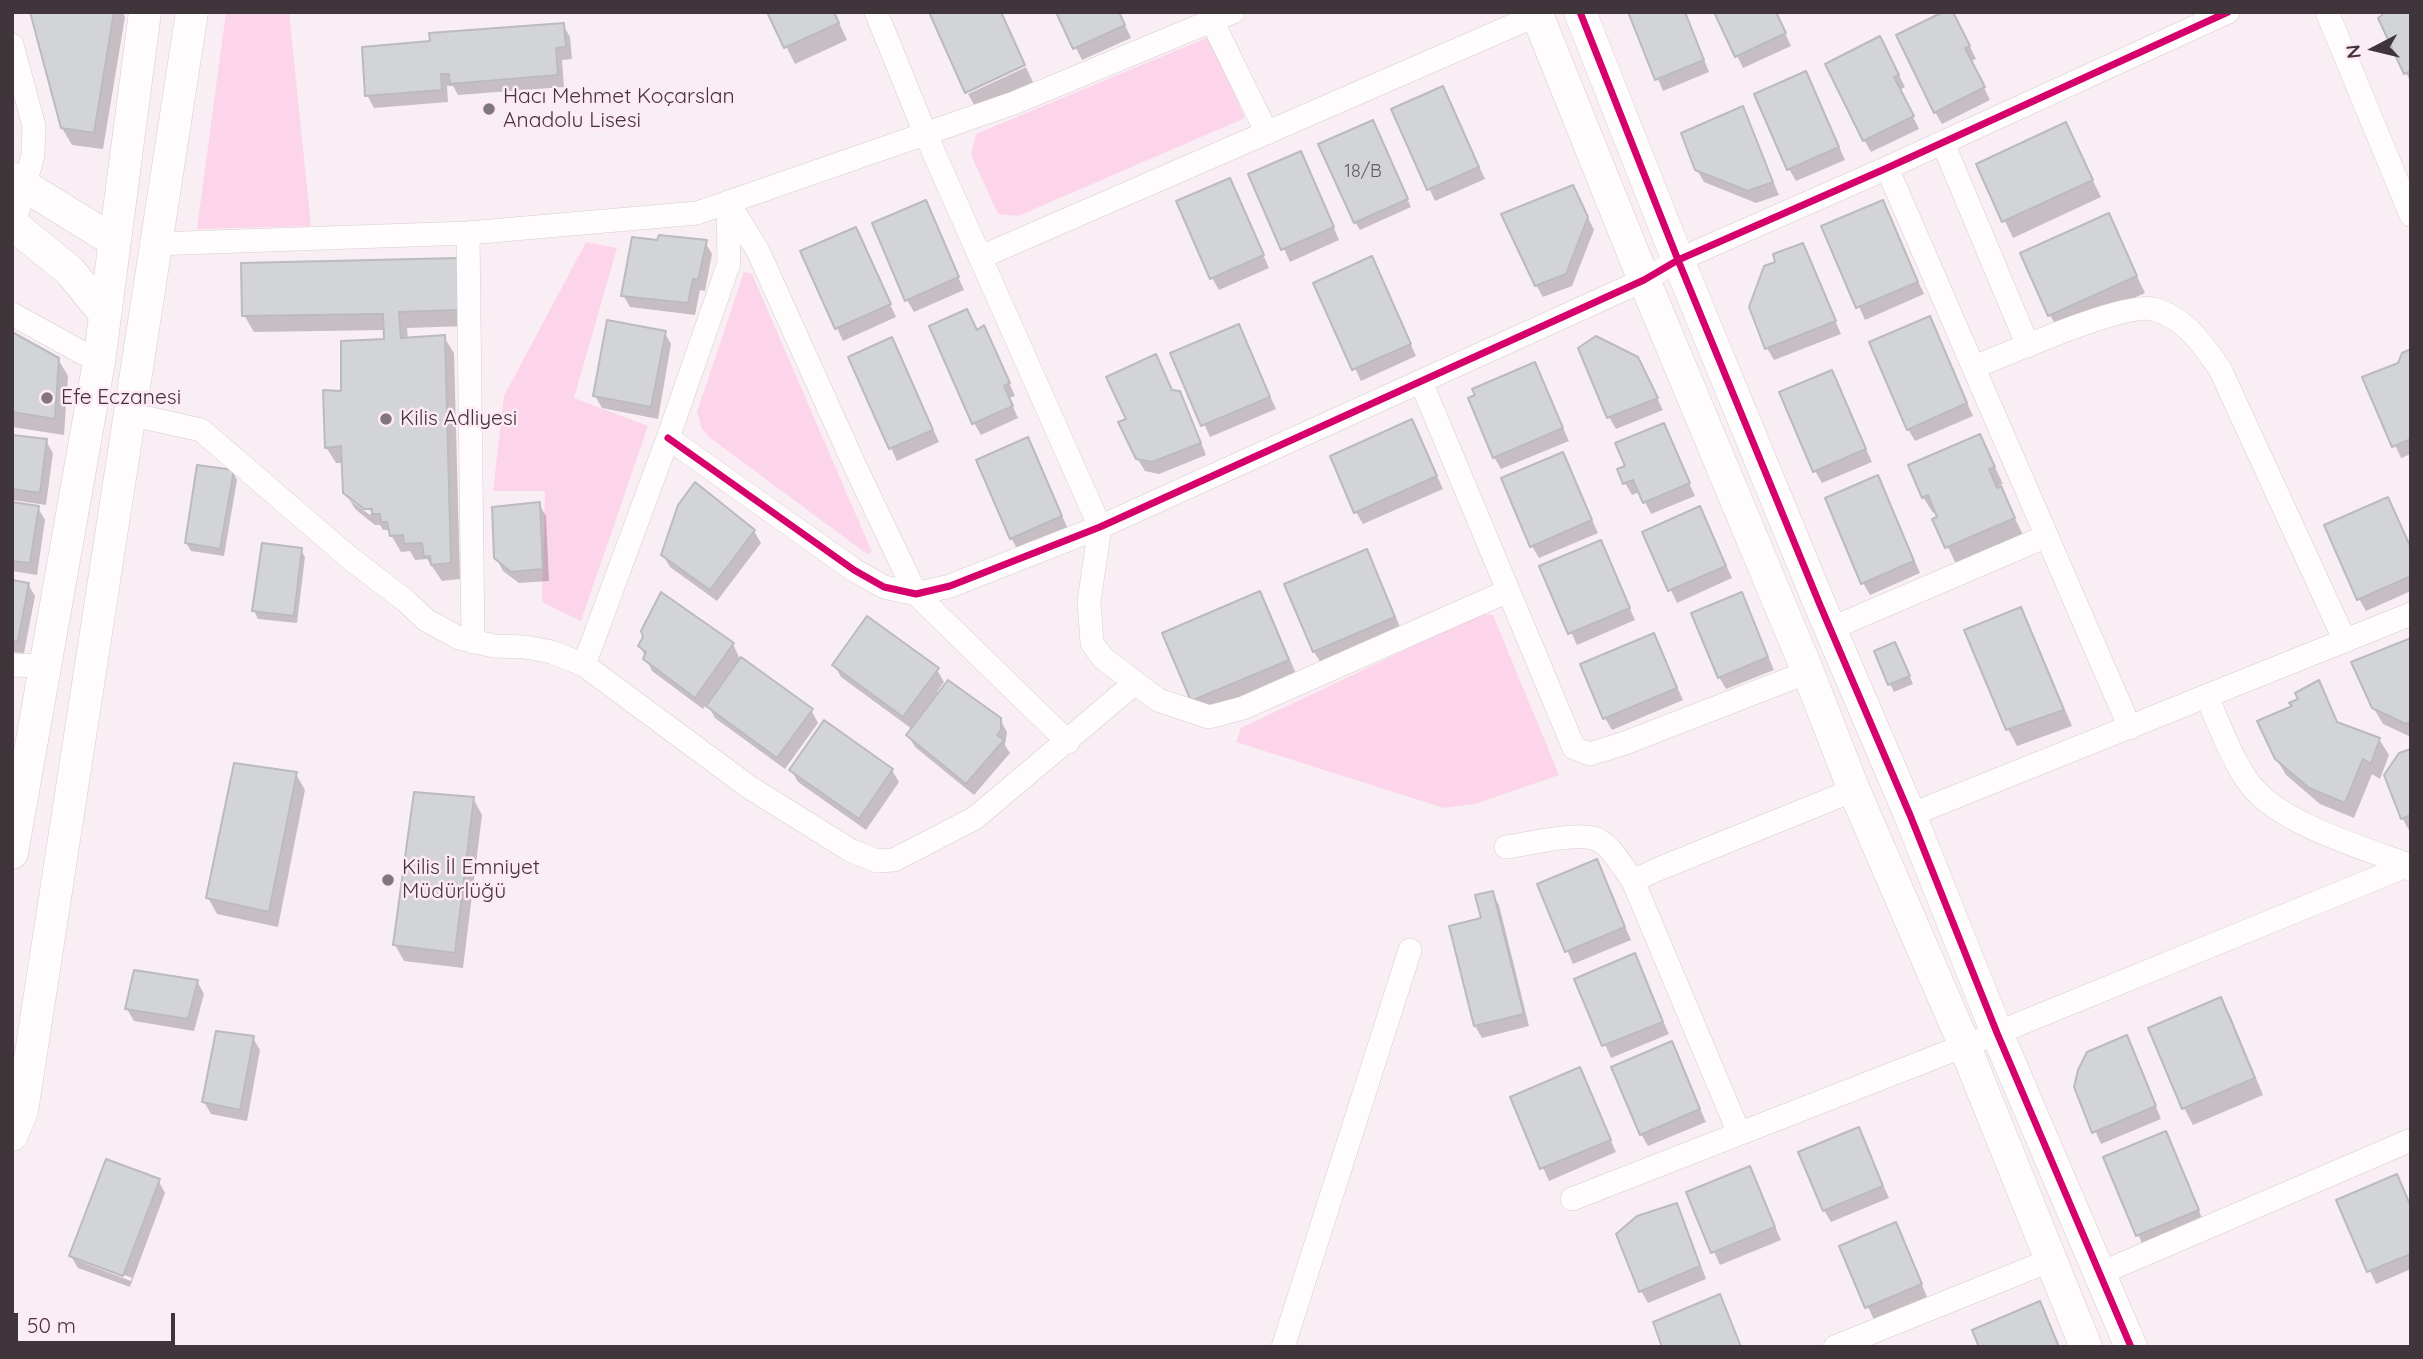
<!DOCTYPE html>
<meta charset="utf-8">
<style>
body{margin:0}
#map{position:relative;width:2423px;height:1359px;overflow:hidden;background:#f9eef4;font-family:Quicksand,sans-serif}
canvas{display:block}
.frame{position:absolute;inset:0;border:14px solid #3f353a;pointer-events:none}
.north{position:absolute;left:2339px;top:14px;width:70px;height:70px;-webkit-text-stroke:5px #fee9f4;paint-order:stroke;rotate:263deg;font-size:19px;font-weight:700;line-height:28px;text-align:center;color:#3f353a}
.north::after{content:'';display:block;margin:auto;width:24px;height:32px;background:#3f353a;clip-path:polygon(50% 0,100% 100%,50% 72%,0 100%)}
.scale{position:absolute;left:14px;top:1313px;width:161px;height:32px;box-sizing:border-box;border:4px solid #3f353a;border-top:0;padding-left:9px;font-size:21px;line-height:24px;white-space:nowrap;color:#3f353a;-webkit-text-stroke:5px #fee9f4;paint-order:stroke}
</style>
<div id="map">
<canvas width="2423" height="1359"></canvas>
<div class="frame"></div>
<div class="north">N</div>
<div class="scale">50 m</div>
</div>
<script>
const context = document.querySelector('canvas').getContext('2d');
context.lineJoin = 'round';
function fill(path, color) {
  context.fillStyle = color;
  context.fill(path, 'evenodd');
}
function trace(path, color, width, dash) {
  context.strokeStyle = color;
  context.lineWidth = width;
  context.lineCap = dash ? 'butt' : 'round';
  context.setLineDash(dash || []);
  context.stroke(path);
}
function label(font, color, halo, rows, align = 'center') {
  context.font = font + ' Quicksand,sans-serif';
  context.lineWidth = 5;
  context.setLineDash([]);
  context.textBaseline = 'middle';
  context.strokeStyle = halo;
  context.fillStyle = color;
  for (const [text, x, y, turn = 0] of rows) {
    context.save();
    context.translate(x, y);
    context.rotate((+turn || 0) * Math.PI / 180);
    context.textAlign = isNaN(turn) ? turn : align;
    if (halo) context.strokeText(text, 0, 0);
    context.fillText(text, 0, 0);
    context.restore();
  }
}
fill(new Path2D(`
 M 226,12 L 289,12 L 311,226 L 197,229 Z
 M 1209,37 L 1245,118 L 1018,216 L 998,214 L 971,155 L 976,134 Z
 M 586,242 L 617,248 L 574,398 L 648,426 L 581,621 L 542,602 L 545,491 L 493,491 L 504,396 Z
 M 744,272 L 752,274 L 872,552 L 867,554 L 709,437 L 702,429 L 697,412 Z
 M 1481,614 L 1493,615 L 1559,775 L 1475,804 L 1444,808 L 1236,742 L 1241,728 Z`), '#fcd5ea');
fill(new Path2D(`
 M 32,12 L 122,12 L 125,17 L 103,149 L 72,145 L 62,128 Z
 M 769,12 L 834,12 L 847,40 L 795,64 Z
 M 1058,12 L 1119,12 L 1131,38 L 1082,60 Z
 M 1630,12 L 1685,12 L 1709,72 L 1663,91 Z
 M 1716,12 L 1775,12 L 1791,46 L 1743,68 Z
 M 2411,12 L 2411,83 L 2380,18 Z
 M 1958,22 L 1976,59 L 1971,61 L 1990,100 L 1942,124 L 1935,112 Z
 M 563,25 L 570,37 L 572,59 L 562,60 L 564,87 L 458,95 L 453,86 L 447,86 L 448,102 L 374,108 L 367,95 L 432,43 Z
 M 1887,51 L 1905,87 L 1900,90 L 1919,129 L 1871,152 L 1864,140 Z
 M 1026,67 L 1033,82 L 976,108 L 968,94 Z
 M 1806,73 L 1845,160 L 1796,181 L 1789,169 Z
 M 1443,88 L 1485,179 L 1435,201 L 1393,110 Z
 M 1742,108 L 1779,195 L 1756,203 L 1704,182 L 1697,170 Z
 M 2065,124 L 2101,197 L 2013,238 L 1978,165 Z
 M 1377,130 L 1411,207 L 1360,230 L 1355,222 Z
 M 1307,165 L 1339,240 L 1290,262 L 1250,175 Z
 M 1236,192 L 1269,268 L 1219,290 L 1212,278 Z
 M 1579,199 L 1594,230 L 1572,286 L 1543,297 L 1536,285 Z
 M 925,202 L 964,290 L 914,312 L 907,300 Z
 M 1882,202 L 1924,294 L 1865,320 L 1823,227 Z
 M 2108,215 L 2145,293 L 2059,331 L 2050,315 Z
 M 855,229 L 896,317 L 843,341 L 802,252 Z
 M 705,242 L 712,254 L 705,291 L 700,290 L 695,315 L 630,307 L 623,295 Z
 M 1802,245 L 1841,334 L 1774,360 L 1767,348 L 1777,263 Z
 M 1372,259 L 1416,356 L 1361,381 L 1316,284 Z
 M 458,260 L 467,326 L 407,328 L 408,340 L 444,337 L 454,353 L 460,579 L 442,581 L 427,559 L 415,560 L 410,551 L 401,552 L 388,530 L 383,530 L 380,525 L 375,525 L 355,509 L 345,492 L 343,463 L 336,463 L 326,447 L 343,393 L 386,341 L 385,330 L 254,332 L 244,315 ZM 351,497 L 372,512 L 370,515 L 351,501 Z
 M 967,311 L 978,332 L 990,339 L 1015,396 L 1009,398 L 1018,418 L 981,435 L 974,423 Z
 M 1929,318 L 1973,416 L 1915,441 L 1908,429 Z
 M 1238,326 L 1276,409 L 1210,437 L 1173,354 Z
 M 664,332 L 671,344 L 658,419 L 602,408 L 595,396 Z
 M 12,334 L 58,359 L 68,376 L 64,435 L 12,427 Z
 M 891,339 L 939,442 L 897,461 L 850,358 Z
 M 2411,351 L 2411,454 L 2401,458 L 2365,378 L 2399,364 Z
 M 1155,356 L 1173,391 L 1179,392 L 1186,405 L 1206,455 L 1159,474 L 1145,471 L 1137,458 L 1128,420 Z
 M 1535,364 L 1569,441 L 1501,469 L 1494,457 Z
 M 1644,371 L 1663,410 L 1616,429 L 1609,417 Z
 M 1831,372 L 1872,462 L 1822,483 L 1815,471 Z
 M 1663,425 L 1695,496 L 1651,514 L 1640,492 L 1632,495 L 1625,483 L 1627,467 Z
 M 1418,434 L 1443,489 L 1363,524 L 1356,512 Z
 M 12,436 L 46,441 L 53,453 L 46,505 L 12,500 Z
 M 1980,436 L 2003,484 L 1999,485 L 2023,535 L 1956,564 L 1935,520 L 1940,518 L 1937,511 L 1933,513 L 1923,497 Z
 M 1028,440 L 1068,529 L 1018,550 L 1011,538 Z
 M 1562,454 L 1598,533 L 1539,558 L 1532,546 Z
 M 233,472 L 237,480 L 224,556 L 191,551 L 186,543 Z
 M 1884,490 L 1920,573 L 1870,595 L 1863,583 Z
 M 2388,499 L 2411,548 L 2411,591 L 2366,611 L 2359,599 Z
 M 12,504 L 38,508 L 45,520 L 37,575 L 12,571 Z
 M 539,504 L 546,516 L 549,581 L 519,583 L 503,571 L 496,558 Z
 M 1706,520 L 1732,578 L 1677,603 L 1644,533 Z
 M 754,531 L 761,543 L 717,601 L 670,567 L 663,555 Z
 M 1600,542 L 1635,620 L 1577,645 L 1541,567 Z
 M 301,550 L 305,557 L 297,623 L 258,619 L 254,611 Z
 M 1366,551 L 1375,568 L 1403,634 L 1324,668 L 1314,652 L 1286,585 Z
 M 12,581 L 28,584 L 35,596 L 24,653 L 12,652 Z
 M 1260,594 L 1269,610 L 1297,676 L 1202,716 L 1192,700 Z
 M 1741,594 L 1774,670 L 1726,689 L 1719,677 Z
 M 2020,609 L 2029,625 L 2072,726 L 2017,746 L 2008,729 Z
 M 1654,635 L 1683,700 L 1612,730 L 1605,718 Z
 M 2411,640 L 2411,737 L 2383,724 L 2373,707 Z
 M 733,644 L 739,657 L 811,710 L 818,723 L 785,769 L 715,718 L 707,703 L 703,709 L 652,671 L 640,646 Z
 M 1899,651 L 1913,684 L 1894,692 L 1890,684 Z
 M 834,665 L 937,670 L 944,682 L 937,692 L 1000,719 L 1007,732 L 1005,745 L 1010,753 L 974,795 L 915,747 L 908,735 L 912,729 L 841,677 Z
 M 2318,683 L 2339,725 L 2379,739 L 2389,755 L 2380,779 L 2372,774 L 2354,818 L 2320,804 L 2286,775 L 2276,758 L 2294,707 Z
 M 2411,751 L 2411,829 L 2409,830 L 2402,818 Z
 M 791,770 L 892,770 L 899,782 L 866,830 L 798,782 Z
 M 296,774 L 305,790 L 278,927 L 217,914 L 208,898 Z
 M 473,798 L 482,815 L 463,968 L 404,961 L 395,945 Z
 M 1596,861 L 1631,940 L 1573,964 L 1539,885 Z
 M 1492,893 L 1499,905 L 1529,1026 L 1482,1038 L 1475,1026 L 1451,927 L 1483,919 Z
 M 1634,956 L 1669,1034 L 1611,1058 L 1577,980 Z
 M 197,981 L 204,994 L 194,1031 L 134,1021 L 127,1009 Z
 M 2220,999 L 2230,1015 L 2263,1095 L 2193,1125 L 2184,1108 L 2150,1029 Z
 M 253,1038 L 260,1050 L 247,1121 L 211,1114 L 204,1102 Z
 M 1671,1044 L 1706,1122 L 1648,1146 L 1641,1134 Z
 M 2133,1050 L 2161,1119 L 2101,1144 L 2076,1087 Z
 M 1579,1069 L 1616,1152 L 1549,1181 L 1512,1098 Z
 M 1858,1129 L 1889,1198 L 1831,1222 L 1824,1210 Z
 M 2172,1145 L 2204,1223 L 2144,1248 L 2105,1158 Z
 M 1749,1168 L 1781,1240 L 1720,1265 L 1688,1193 Z
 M 158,1180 L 165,1193 L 130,1287 L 78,1268 L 71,1256 ZM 79,1257 L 132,1278 L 131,1281 L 79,1261 Z
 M 2338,1201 L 2411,1207 L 2411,1269 L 2376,1284 Z
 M 1676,1205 L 1683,1217 L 1706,1279 L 1648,1303 L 1641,1291 Z
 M 1902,1236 L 1927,1297 L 1874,1320 L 1841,1247 Z
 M 2040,1303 L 2060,1347 L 1981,1347 Z`), '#0003');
const building = new Path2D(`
 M 30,12 L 114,12 L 94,133 L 61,128 Z
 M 767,12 L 834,12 L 839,23 L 784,48 Z
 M 929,12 L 1001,12 L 1025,65 L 965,93 Z
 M 1056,12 L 1119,12 L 1125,25 L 1073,49 Z
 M 1628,12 L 1685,12 L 1704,60 L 1655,80 Z
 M 1714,12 L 1776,12 L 1786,33 L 1735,57 Z
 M 1943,12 L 1953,12 L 1970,46 L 1965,48 L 1985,87 L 1934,113 L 1896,35 Z
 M 2382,12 L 2411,12 L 2411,71 L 2404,74 L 2378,18 L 2382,15 Z
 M 564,23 L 566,47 L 556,48 L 558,75 L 450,84 L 449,74 L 441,74 L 442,90 L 365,96 L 362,47 L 430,41 L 429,33 Z
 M 1880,36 L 1899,75 L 1894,77 L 1914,116 L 1863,141 L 1825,64 Z
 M 1806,71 L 1839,147 L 1787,170 L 1754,94 Z
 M 1443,86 L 1479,167 L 1427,190 L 1391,109 Z
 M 1743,106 L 1773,182 L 1748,191 L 1695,170 L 1681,133 Z
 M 1373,120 L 1408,199 L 1354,223 L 1318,144 Z
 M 2066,122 L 2093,180 L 2002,222 L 1976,164 Z
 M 1301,151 L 1334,227 L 1281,250 L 1248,174 Z
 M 1230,178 L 1264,255 L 1210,279 L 1176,201 Z
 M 1573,185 L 1588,217 L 1566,274 L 1535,286 L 1501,214 Z
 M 926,200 L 959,277 L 905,301 L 872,223 Z
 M 1883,200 L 1918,282 L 1856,308 L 1821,226 Z
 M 2109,213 L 2137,276 L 2048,316 L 2020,253 Z
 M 856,227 L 891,304 L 835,329 L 800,251 Z
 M 659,235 L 707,240 L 698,280 L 693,279 L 688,303 L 621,296 L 632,237 L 657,240 Z
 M 1803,243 L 1836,321 L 1765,349 L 1749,307 L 1764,266 L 1775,262 L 1773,254 Z
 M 1372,256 L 1411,344 L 1352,370 L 1313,283 Z
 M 459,258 L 459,310 L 399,312 L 401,338 L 445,335 L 451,563 L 431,565 L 430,556 L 424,557 L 422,543 L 404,544 L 403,535 L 390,536 L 387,522 L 381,522 L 380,514 L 372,514 L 372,509 L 364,509 L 343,493 L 341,446 L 325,448 L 323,390 L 341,391 L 341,341 L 384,339 L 383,314 L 242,316 L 241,263 Z
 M 967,309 L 977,330 L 984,325 L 1010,383 L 1004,386 L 1013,406 L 972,424 L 929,326 Z
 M 1930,316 L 1967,403 L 1907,430 L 1869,342 Z
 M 607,320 L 666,331 L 651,407 L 593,396 Z
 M 1239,324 L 1270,397 L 1201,426 L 1170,353 Z
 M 12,332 L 59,358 L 55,419 L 12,412 Z
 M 1596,336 L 1638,357 L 1658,398 L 1607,418 L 1578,348 Z
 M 892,337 L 933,430 L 889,449 L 848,357 Z
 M 2411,349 L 2411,439 L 2392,447 L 2362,377 L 2398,363 L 2402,353 Z
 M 1156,354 L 1172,390 L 1180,391 L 1201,443 L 1152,462 L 1136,459 L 1118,422 L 1126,419 L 1106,377 Z
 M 1535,362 L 1563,428 L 1493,458 L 1468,398 L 1475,395 L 1472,389 Z
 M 1832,370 L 1866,449 L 1813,472 L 1779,392 Z
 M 1412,419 L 1437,476 L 1354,513 L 1330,456 Z
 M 1664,423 L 1690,483 L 1643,503 L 1633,480 L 1623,484 L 1617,469 L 1625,466 L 1615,443 Z
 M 1980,434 L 1995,467 L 1989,469 L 1997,488 L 2001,486 L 2015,518 L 1945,548 L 1932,519 L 1937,517 L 1928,495 L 1922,498 L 1908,465 Z
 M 12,435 L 47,439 L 40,493 L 12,489 Z
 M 1028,437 L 1062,516 L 1010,539 L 976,460 Z
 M 1563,452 L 1592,520 L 1530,547 L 1501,478 Z
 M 197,465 L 234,470 L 220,549 L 185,543 Z
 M 1878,475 L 1914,561 L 1861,584 L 1825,498 Z
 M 695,482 L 755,530 L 710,590 L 661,555 L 678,505 Z
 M 2388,497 L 2411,548 L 2411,576 L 2357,600 L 2324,525 Z
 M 12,502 L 39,506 L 30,563 L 12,561 Z
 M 540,502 L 543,569 L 511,572 L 494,558 L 492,507 Z
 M 1700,506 L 1726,566 L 1668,591 L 1642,532 Z
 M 1601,540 L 1630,608 L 1568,634 L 1539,566 Z
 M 262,543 L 302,548 L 294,616 L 252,611 Z
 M 1367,549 L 1395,617 L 1313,652 L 1284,584 Z
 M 12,580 L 29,583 L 18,641 L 12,641 Z
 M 1260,591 L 1289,660 L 1191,701 L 1162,633 Z
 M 661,592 L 734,643 L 695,698 L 643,659 L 646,652 L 638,646 L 643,637 L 641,631 Z
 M 1742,592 L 1768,657 L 1718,678 L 1691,613 Z
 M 2021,607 L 2064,710 L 2006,730 L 1964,630 Z
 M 867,616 L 939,668 L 903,717 L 832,665 Z
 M 1654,633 L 1677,688 L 1603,719 L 1580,664 Z
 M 2411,638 L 2411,722 L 2406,724 L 2372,708 L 2351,662 Z
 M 1895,642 L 1910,676 L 1888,685 L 1874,651 Z
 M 741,657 L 813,709 L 777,758 L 706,706 Z
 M 948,680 L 1001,718 L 1001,730 L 997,735 L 1004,740 L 966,784 L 906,735 Z
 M 2319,680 L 2337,722 L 2380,738 L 2371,764 L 2363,759 L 2345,803 L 2309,788 L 2275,759 L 2257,721 L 2292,706 L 2289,703 L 2298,699 L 2295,693 Z
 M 824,720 L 893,769 L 859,819 L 789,770 Z
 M 2411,749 L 2411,815 L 2401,819 L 2384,775 L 2399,753 Z
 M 234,763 L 297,772 L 269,912 L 206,898 Z
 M 414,792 L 474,797 L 455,953 L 393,945 Z
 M 1597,859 L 1625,927 L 1565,952 L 1537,884 Z
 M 1493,891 L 1524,1014 L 1474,1026 L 1449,926 L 1481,918 L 1475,895 Z
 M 1635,953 L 1663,1022 L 1602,1046 L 1574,979 Z
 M 134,970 L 198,980 L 188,1019 L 125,1009 Z
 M 2221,997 L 2255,1078 L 2182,1109 L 2148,1028 Z
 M 216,1031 L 254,1036 L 240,1110 L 202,1102 Z
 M 2127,1035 L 2156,1106 L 2092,1133 L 2074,1087 L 2078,1070 L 2087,1052 Z
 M 1672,1041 L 1700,1109 L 1640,1135 L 1611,1067 Z
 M 1580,1067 L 1611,1140 L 1540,1169 L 1510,1097 Z
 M 1859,1127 L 1883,1186 L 1823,1211 L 1798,1152 Z
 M 2166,1131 L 2199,1210 L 2136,1236 L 2103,1157 Z
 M 106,1159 L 160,1179 L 123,1276 L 69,1256 Z
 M 1750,1166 L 1775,1227 L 1711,1253 L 1686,1192 Z
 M 2397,1174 L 2411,1207 L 2411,1254 L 2367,1272 L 2336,1200 Z
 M 1677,1203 L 1700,1266 L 1639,1292 L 1616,1234 L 1637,1216 Z
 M 1896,1222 L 1922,1284 L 1865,1308 L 1839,1246 Z
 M 1720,1294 L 1741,1347 L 1662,1347 L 1653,1322 Z
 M 2040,1301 L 2059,1347 L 1979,1347 L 1972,1330 Z`);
fill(building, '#d3d4d7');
trace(building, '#bbbbbe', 2);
const street = new Path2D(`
 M 876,12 L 925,133 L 1100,527 L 1089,601 L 1092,643 L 1103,658 L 1158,700 L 1209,717 L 1243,708 L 1508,591
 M 2327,12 L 2411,215
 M 1212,21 L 1267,133
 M 12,45 L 34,126 L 33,155 L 14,225
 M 1943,143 L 2028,346
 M 1887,168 L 2130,728
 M 728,202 L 758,251 L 854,464 L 916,594 L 1068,742
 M 468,233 L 473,642
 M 155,244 L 468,233 L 697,213 L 1014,103 L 1233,12
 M 981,257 L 1537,15
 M 12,314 L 99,362
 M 1974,367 C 2008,354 2123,302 2153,309 C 2184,317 2203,344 2220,369 L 2345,641
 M 1421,382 L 1574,748 L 1590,754 L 1625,743 L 1808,672
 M 129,414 L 201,430 L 351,559 L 406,601 L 426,620 L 459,638 L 494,646 L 525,647 L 552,652 L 584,665 L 749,787 L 850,850 L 877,861 L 894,860 L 975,818 L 1135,683
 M 668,438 L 854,570 L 884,587 L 916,594 L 950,586 L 1100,527 L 1644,280 L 1678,260 L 1887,168 L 2228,12
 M 1830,629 L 2047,536
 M 12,665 L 44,666
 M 584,665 L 668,438 L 729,263 L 728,202
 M 2207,697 C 2219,724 2230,755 2247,780 C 2275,823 2362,847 2409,865 L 2411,870
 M 1910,815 L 2411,614
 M 1506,847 C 1528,844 1572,833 1593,838 C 1610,842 1623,868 1633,881 L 1739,1133
 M 1633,881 L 1656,870 L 1854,790
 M 1572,1199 L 1997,1033 L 2411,864
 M 2101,1273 L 2411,1140
 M 1283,1347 L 1410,950
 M 1835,1347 L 2051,1260`);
const secondary = new Path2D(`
 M 1536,12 L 1644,280 L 1808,672 L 1854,790 L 1964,1044 L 2086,1347
 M 1580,12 L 1678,260 L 1820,605 L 1910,815 L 1997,1033 L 2131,1347
 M 12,178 L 114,241
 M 12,224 L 70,271 L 104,313
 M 12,853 L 99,362 L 145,12
 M 12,1135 L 22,1111 L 192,12`);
trace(street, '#d6ccd1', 24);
trace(secondary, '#d6ccd1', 33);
trace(street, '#fefcfd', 23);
trace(secondary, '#fefcfd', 32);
trace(new Path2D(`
 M 1580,12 L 1678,260 L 1820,605 L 1910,815 L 1997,1033 L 2131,1347
 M 668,438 L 854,570 L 884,587 L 916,594 L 950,586 L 1100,527 L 1644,280 L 1678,260 L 1887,168 L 2228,12`), '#d6006c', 7);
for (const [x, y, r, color] of [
 [489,109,7,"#80767b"],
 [47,398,7,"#80767b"],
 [386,419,7,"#80767b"],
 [388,880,7,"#80767b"]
]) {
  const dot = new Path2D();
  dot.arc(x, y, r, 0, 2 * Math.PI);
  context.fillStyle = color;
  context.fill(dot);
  trace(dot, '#fee9f4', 2.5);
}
label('18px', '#645d61', null, [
 ["18/B",1363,172]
]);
label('21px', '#3f353a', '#fee9f4', [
 ["Hacı Mehmet Koçarslan",503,97],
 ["Anadolu Lisesi",503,121],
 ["Efe Eczanesi",61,398],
 ["Kilis Adliyesi",400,419],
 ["Kilis İl Emniyet",402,868],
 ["Müdürlüğü",402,892]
], 'left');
</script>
